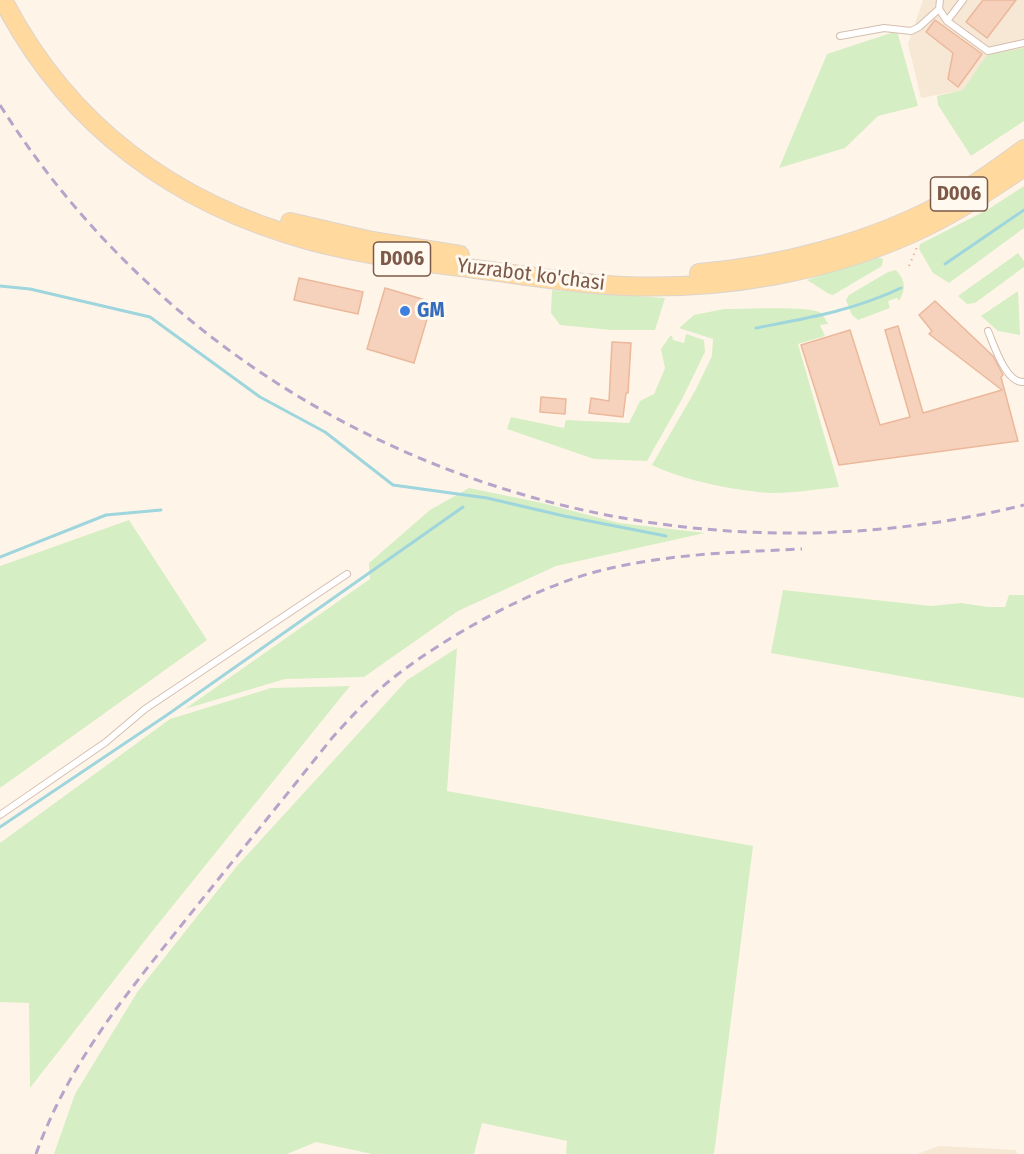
<!DOCTYPE html>
<style>
body{margin:0}
canvas{display:block;background:#fef5e8}
</style>
<canvas width="1024" height="1154"></canvas>
<script>
const context = document.querySelector('canvas').getContext('2d');
context.lineJoin = 'round';
function fill(path, color) {
  context.fillStyle = color;
  context.fill(path, 'evenodd');
}
function trace(path, color, width, dash) {
  context.strokeStyle = color;
  context.lineWidth = width;
  context.lineCap = dash ? 'butt' : 'round';
  context.setLineDash(dash || []);
  context.stroke(path);
}
function label(font, color, halo, rows, align = 'center') {
  context.font = font + ' "Fira Sans Condensed",sans-serif';
  context.lineWidth = 6;
  context.setLineDash([]);
  context.textBaseline = 'middle';
  context.strokeStyle = halo;
  context.fillStyle = color;
  for (const [text, x, y, turn = 0] of rows) {
    context.save();
    context.translate(x, y);
    context.rotate((+turn || 0) * Math.PI / 180);
    context.textAlign = isNaN(turn) ? turn : align;
    if (halo) context.strokeText(text, 0, 0);
    context.fillText(text, 0, 0);
    context.restore();
  }
}
fill(new Path2D(`
 M 923,0 L 1024,0 L 1024,88 L 963,90 L 921,98 L 908,44 Z
 M 939,1146 L 1016,1150 L 1017,1154 L 917,1154 Z`), '#f7e7d5');
fill(new Path2D(`
 M 897,31 L 918,106 L 878,116 L 845,148 L 779,168 L 827,54 Z
 M 1024,48 L 1024,121 L 971,156 L 938,105 L 937,96 L 963,90 L 987,55 Z
 M 1024,186 L 1024,228 L 949,283 L 933,273 L 919,249 L 920,244 L 987,210 Z
 M 1018,253 L 1024,261 L 1024,267 L 975,303 L 967,304 L 958,296 Z
 M 875,256 L 883,259 L 882,266 L 833,295 L 829,294 L 807,280 Z
 M 896,270 C 906,281 906,289 899,301 L 897,298 L 888,301 L 890,308 L 858,320 L 852,315 L 846,300 L 849,295 L 888,272 Z
 M 552,290 L 665,298 L 655,330 L 611,330 L 560,325 L 551,313 Z
 M 1018,291 L 1020,335 L 998,331 L 981,316 Z
 M 724,309 C 743,309 806,306 819,312 C 823,314 826,320 828,324 L 820,325 L 825,336 L 798,344 L 839,487 C 818,489 795,493 774,493 C 739,492 682,480 652,465 L 695,391 L 712,356 L 713,339 L 679,328 L 694,315 Z
 M 686,334 L 704,340 L 705,352 L 682,399 L 647,461 L 594,459 L 507,429 L 511,417 L 564,428 L 566,420 L 629,423 L 640,401 L 654,394 L 665,368 L 661,349 L 670,336 L 672,336 L 673,340 L 684,343 Z
 M 469,488 L 542,503 L 619,523 L 705,533 L 556,566 L 458,611 L 364,677 L 285,679 L 185,709 L 370,579 L 369,563 L 430,510 Z
 M 129,520 L 207,640 L 0,788 L 0,566 Z
 M 783,590 L 931,606 L 961,603 L 988,607 L 1005,607 L 1009,595 L 1024,595 L 1024,698 L 771,653 Z
 M 457,648 L 447,791 L 753,846 L 714,1154 L 566,1154 L 567,1141 L 482,1123 L 474,1154 L 372,1154 L 316,1142 L 287,1154 L 54,1154 L 75,1094 L 138,991 L 237,866 L 407,680 Z
 M 350,686 L 150,934 L 30,1088 L 29,1003 L 0,1002 L 0,843 L 170,719 L 271,688 Z`), '#d6eec4');
trace(new Path2D(`
 M 945,264 L 1024,210
 M 0,286 L 30,289 L 150,317 L 260,397 L 325,432 L 393,485 L 487,498 L 564,516 L 666,536
 M 756,328 C 808,318 852,311 901,288
 M 0,557 L 106,515 L 161,510
 M 0,827 L 167,715 L 463,507`), '#9fd5dd', 3);
const building = new Path2D(`
 M 983,0 L 1016,0 L 987,38 L 966,22 Z
 M 935,20 L 982,54 L 958,87 L 948,79 L 953,53 L 926,32 Z
 M 299,278 L 363,292 L 358,314 L 294,300 Z
 M 385,288 L 432,302 L 414,363 L 367,349 Z
 M 935,301 L 993,356 L 1003,375 L 1001,377 L 1018,441 L 839,465 L 801,345 L 850,330 L 880,425 L 910,417 L 885,330 L 898,326 L 923,413 L 1002,390 L 929,334 L 932,331 L 919,315 Z
 M 612,342 L 631,343 L 628,393 L 626,393 L 623,417 L 589,413 L 591,398 L 609,401 Z
 M 541,397 L 566,399 L 565,414 L 540,412 Z`);
fill(building, '#f6d2bd');
trace(building, '#ebb89b', 1.5);
const lane = new Path2D(`
 M 940,0 L 939,9 L 947,21 L 988,51 L 1024,43
 M 947,21 L 963,0
 M 840,36 L 884,28 L 911,31 L 919,27 L 939,9
 M 988,331 C 994,345 1006,384 1024,382
 M 0,815 L 106,742 L 145,709 L 347,574`);
const primary = new Path2D(`
 M 3,0 C 68,126 175,204 311,241 C 364,255 420,262 475,269 C 524,275 574,284 624,286 C 722,290 825,273 915,232 C 954,214 989,191 1024,167
 M 290,222 L 372,241 L 460,255
 M 699,273 C 779,266 869,243 940,205 C 969,189 997,169 1024,149`);
trace(lane, '#d5beaf', 8);
trace(primary, '#ddd4cf', 20);
trace(new Path2D(`
 M 909,266 L 917,247`), '#dcb59f', 2, [1.5, 4.5]);
trace(lane, '#fff', 6);
trace(primary, '#ffd99e', 18);
trace(new Path2D(`
 M 0,105 C 216,447 636,601 1024,505
 M 36,1154 C 69,1062 128,992 188,917 C 236,857 284,798 332,738 C 351,717 370,696 393,678 C 446,636 538,585 603,570 C 667,554 735,552 802,549`), '#b8a4ca', 3, [9, 6]);
for (const [x, y, r, color] of [
 [405,311,6,"#3f7fe0"]
]) {
  const dot = new Path2D();
  dot.arc(x, y, r, 0, 2 * Math.PI);
  context.fillStyle = color;
  context.fill(dot);
  trace(dot, '#fff9f0', 2);
}
for (const [x, y, w] of [
 [959,194,57],
 [402,259,57]
]) {
  const box = new Path2D();
  box.roundRect(x - w / 2, y - 17, w, 34, 4.5);
  context.fillStyle = '#fff9f0';
  context.fill(box);
  trace(box, '#7c5948', 1.5);
}
label('bold 20px', '#7c5948', null, [
 ["D006",959,194],
 ["D006",402,259]
]);
label('21px', '#7c5948', '#fff9f0', [
 ["Yuzrabot ko'chasi",531,275,7]
]);
label('bold 21px', '#366cbe', '#fff9f0', [
 ["GM",417,311]
], 'left');
</script>
